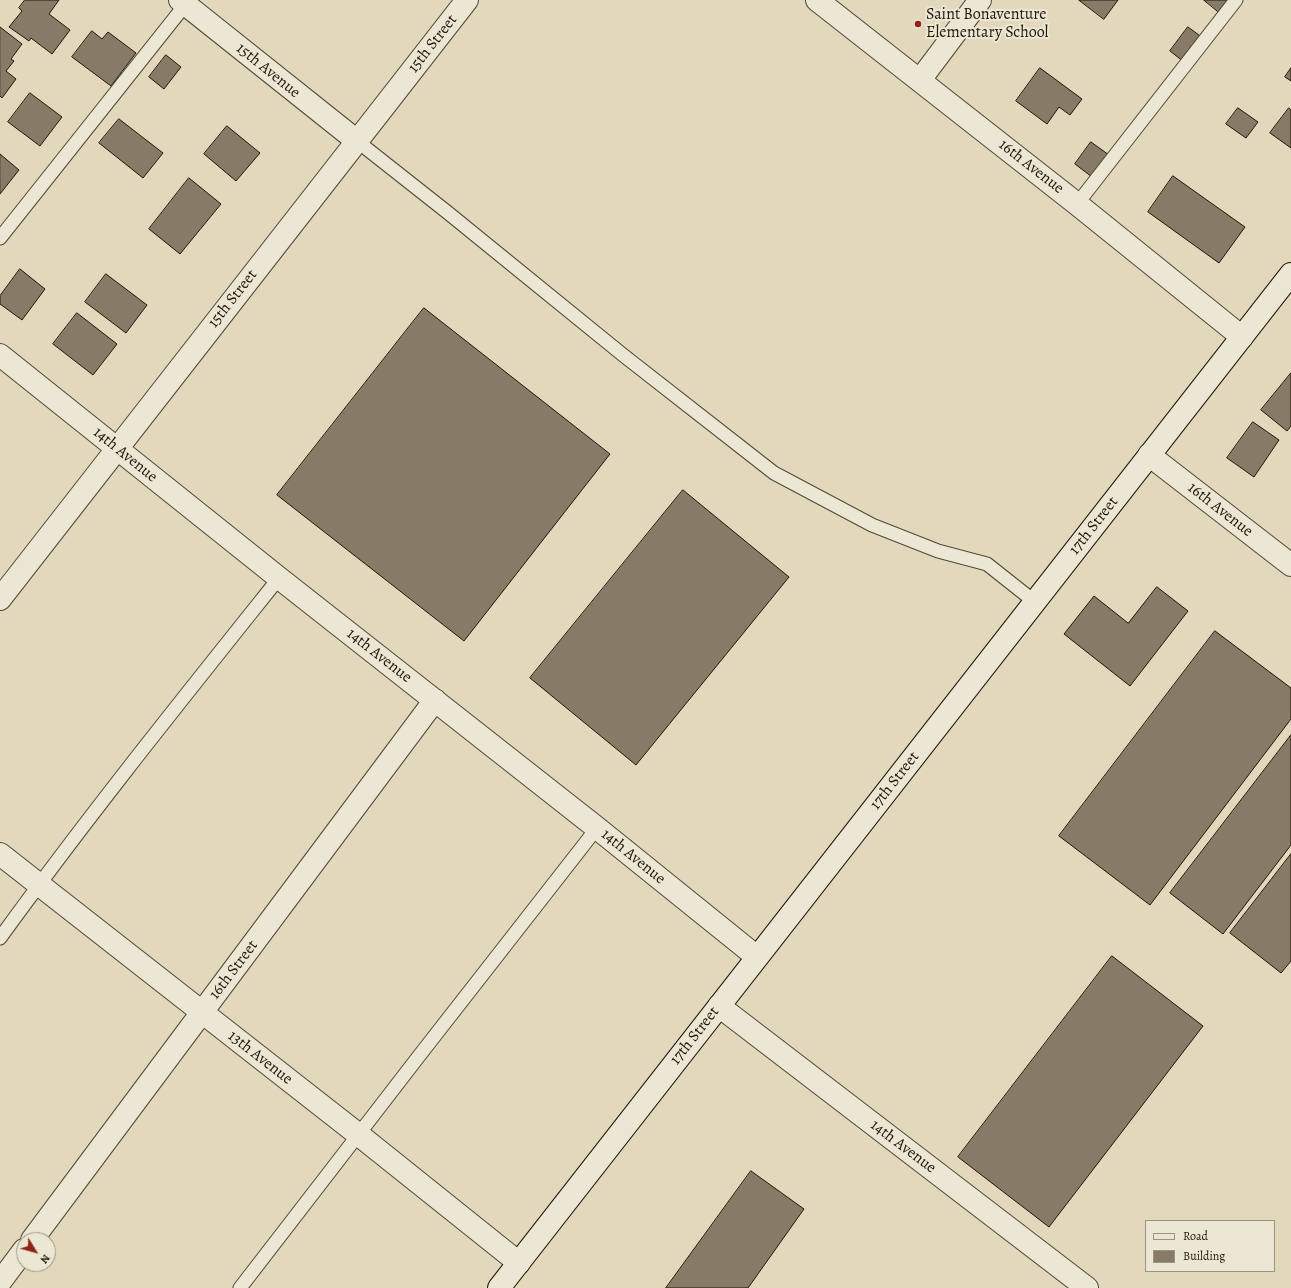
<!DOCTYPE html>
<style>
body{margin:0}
#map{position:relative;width:1291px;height:1288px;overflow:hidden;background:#e2d9bd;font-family:Alegreya,serif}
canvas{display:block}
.legend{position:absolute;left:1145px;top:1220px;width:130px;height:52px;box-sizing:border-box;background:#ece6d4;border:1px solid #9b9382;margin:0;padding:5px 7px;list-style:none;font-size:12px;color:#211607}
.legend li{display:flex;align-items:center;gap:8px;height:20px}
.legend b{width:20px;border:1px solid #9b9382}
.north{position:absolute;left:16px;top:1232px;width:40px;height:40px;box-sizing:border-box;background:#ece6d4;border:1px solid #9b9382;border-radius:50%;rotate:127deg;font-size:11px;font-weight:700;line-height:16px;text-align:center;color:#211607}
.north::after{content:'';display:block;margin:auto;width:14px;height:18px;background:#8f2418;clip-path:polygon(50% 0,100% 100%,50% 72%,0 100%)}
</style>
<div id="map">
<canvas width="1291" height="1288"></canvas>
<ul class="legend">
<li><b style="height:5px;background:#ece6d4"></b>Road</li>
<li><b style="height:11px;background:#857b66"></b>Building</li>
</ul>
<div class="north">N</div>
</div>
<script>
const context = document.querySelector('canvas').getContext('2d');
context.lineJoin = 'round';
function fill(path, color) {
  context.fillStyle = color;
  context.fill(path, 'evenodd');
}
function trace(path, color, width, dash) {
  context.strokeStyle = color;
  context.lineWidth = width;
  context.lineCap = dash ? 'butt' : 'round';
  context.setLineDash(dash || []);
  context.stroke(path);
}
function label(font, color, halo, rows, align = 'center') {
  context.font = font + ' Alegreya,serif';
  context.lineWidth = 4;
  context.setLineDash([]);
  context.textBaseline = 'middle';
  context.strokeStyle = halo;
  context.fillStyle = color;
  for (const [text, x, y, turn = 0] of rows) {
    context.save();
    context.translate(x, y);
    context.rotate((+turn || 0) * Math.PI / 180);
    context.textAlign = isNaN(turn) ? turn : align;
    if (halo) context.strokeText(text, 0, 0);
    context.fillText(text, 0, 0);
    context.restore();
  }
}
const building = new Path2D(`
 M 25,0 L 59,0 L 49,14 L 70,30 L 52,54 L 31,38 L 29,41 L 9,27 L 22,11 L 19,8 Z
 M 1079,0 L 1118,0 L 1104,19 Z
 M 1204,0 L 1230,0 L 1220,13 Z
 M 0,27 L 22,44 L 11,59 L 14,61 L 6,71 L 16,79 L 2,98 L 0,96 Z
 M 1188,27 L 1203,38 L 1184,62 L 1170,51 Z
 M 92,31 L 102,39 L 108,32 L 136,53 L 111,86 L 72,57 Z
 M 166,55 L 181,67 L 164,89 L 149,77 Z
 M 1040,68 L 1082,99 L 1070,115 L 1059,107 L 1047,124 L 1016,101 Z
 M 1291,68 L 1291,81 L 1285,77 Z
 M 30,93 L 62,117 L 40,146 L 8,122 Z
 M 1238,108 L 1258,122 L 1246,138 L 1226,124 Z
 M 1289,108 L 1291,110 L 1291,148 L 1270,133 Z
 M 119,119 L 163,153 L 143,178 L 99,143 Z
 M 227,126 L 260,153 L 236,181 L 204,154 Z
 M 1091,142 L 1109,155 L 1092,177 L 1075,164 Z
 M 0,154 L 19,170 L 0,194 Z
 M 1173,176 L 1245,227 L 1219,263 L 1148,212 Z
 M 189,178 L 221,204 L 180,254 L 149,229 Z
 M 20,269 L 45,289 L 22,320 L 0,304 L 0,296 Z
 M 106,274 L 147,305 L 126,333 L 85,302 Z
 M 424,308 L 610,454 L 464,641 L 277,495 Z
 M 77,313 L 117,344 L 93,375 L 53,344 Z
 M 1291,373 L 1291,426 L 1287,431 L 1261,410 Z
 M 1253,422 L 1279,440 L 1254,477 L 1227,458 Z
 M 683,490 L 789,577 L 636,765 L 530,678 Z
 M 1157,587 L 1188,611 L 1130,686 L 1064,634 L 1094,596 L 1128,623 Z
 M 1215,631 L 1291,688 L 1291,719 L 1150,905 L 1059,836 Z
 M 1291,735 L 1291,845 L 1223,934 L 1170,893 Z
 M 1291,854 L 1291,961 L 1281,973 L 1230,933 Z
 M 1112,956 L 1203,1026 L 1049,1227 L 958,1157 Z
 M 751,1171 L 804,1209 L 748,1288 L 666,1288 Z`);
fill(building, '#857b66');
trace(building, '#211607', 1);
const service = new Path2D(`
 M 357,141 L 447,212 L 623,355 L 774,473 L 872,525 L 938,551 L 987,564 L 1035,602
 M 1077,204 L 1236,0
 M 0,238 L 189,0
 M 0,938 C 89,815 184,697 279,578
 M 240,1288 L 419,1056 L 597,828`);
const minor = new Path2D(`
 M 180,0 L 357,141
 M 817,0 L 1077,204 L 1242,337
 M 920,80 L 980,0
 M 0,355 L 279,578 L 597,828 L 757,957
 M 1149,455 L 1291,565
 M 0,854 L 359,1135 L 519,1263
 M 719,1006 L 1087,1288
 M 32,1240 L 435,700
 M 0,1282 L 24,1250`);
const tertiary = new Path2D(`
 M 0,599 L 467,0`);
const secondary = new Path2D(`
 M 499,1288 L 1291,274`);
trace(service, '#514734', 15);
trace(minor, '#514734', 24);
trace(tertiary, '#514734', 24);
trace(secondary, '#211607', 24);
trace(service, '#ece6d4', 13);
trace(minor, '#ece6d4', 22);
trace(tertiary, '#ece6d4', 22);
trace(secondary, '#ece6d4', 22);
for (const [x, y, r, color] of [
 [918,24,4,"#8f2418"]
]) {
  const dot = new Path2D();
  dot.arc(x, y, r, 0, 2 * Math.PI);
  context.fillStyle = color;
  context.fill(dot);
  trace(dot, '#ece6d4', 1.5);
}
label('16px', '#211607', '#ece6d4', [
 ["Saint Bonaventure",926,15],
 ["Elementary School",926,33]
], 'left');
label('16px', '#211607', '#ece6d4', [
 ["15th Street",433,44,-52],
 ["15th Avenue",268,71,39],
 ["16th Avenue",1031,167,38],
 ["15th Street",233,299,-52],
 ["14th Avenue",125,455,39],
 ["16th Avenue",1220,510,38],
 ["17th Street",1094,526,-52],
 ["14th Avenue",379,656,38],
 ["17th Street",895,781,-52],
 ["14th Avenue",633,857,39],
 ["16th Street",234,970,-53],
 ["17th Street",695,1036,-52],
 ["13th Avenue",260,1058,38],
 ["14th Avenue",903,1147,37]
]);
</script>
